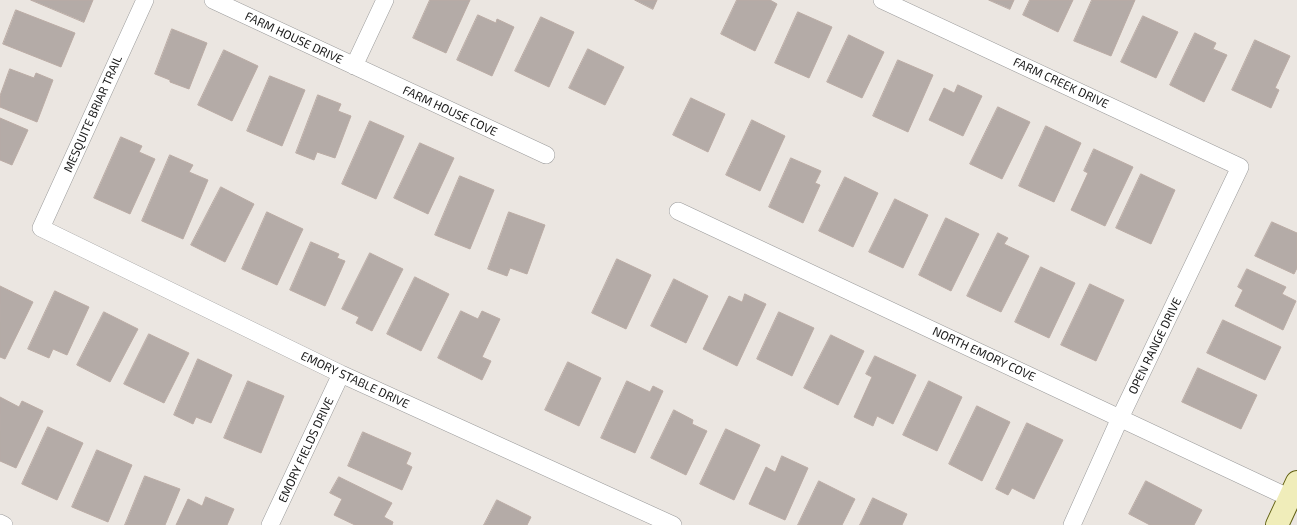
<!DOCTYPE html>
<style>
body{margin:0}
canvas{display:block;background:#ebe6e1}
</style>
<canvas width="1297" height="525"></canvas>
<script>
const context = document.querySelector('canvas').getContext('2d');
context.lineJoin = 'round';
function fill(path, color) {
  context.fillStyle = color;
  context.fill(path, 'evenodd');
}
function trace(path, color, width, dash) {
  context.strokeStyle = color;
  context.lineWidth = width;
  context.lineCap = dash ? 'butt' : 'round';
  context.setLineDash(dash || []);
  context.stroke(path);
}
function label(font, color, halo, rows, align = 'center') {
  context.font = font + ' "Exo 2",sans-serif';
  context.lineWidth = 3;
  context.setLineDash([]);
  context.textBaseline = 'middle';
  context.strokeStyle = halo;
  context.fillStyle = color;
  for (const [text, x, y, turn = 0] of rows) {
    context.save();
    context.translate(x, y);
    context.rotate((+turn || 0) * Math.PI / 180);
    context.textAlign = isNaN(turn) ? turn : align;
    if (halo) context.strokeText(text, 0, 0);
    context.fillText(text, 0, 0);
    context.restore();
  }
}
const building = new Path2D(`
 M 31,0 L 93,0 L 84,22 Z
 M 430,0 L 470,0 L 446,53 L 413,38 Z
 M 635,0 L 657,0 L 653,9 Z
 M 737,0 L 770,0 L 777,4 L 755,51 L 721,34 Z
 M 989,0 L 1014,0 L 1010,9 Z
 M 1030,0 L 1073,0 L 1058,32 L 1023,15 Z
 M 1092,0 L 1135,0 L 1111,56 L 1074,41 Z
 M 16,10 L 75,33 L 61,67 L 3,44 Z
 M 798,12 L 832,27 L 809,78 L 775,63 Z
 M 478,15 L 496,23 L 497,19 L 514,27 L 492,76 L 457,60 Z
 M 1143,16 L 1178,32 L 1156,78 L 1121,62 Z
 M 541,17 L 574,32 L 549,87 L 515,71 Z
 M 172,29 L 207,43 L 189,89 L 170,82 L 170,80 L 155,74 Z
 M 1195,33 L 1216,43 L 1213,49 L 1227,55 L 1204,102 L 1170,85 Z
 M 849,35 L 884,52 L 862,98 L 827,82 Z
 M 1255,40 L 1290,56 L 1275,88 L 1279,90 L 1271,108 L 1232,90 Z
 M 588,49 L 624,67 L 605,105 L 569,88 Z
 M 224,50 L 258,66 L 232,121 L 198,105 Z
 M 898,60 L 933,75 L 908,132 L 873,116 Z
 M 10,69 L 34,78 L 36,73 L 53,80 L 37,122 L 0,107 L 0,96 Z
 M 270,76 L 305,90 L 282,146 L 247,131 Z
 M 958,85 L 982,96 L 963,136 L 929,120 L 944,88 L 954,93 Z
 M 318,95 L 341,104 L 338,111 L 351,116 L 335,158 L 317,152 L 314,160 L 296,153 Z
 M 691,98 L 725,114 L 708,152 L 673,135 Z
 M 998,107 L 1030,122 L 1002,179 L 970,164 Z
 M 0,118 L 28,130 L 12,165 L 0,160 Z
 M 752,120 L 785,136 L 760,191 L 726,175 Z
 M 370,121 L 404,136 L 376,199 L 342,184 Z
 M 1046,126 L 1081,143 L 1054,202 L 1019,186 Z
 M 121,137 L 142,146 L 139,152 L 155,159 L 130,214 L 94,198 Z
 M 420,143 L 454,158 L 428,214 L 394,198 Z
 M 1094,149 L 1133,167 L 1105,226 L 1071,210 L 1088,173 L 1084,171 Z
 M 170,155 L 193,165 L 189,172 L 208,180 L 183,239 L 142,221 Z
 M 791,158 L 821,171 L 815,183 L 820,185 L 803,223 L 769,207 Z
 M 1141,174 L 1175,190 L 1151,244 L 1116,228 Z
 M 460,176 L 494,190 L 470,249 L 435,235 Z
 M 845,177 L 878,193 L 853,247 L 819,231 Z
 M 221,187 L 254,204 L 225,262 L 191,245 Z
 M 895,199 L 928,215 L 903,268 L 869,252 Z
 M 267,212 L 303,229 L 277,285 L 242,269 Z
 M 509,212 L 545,225 L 527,274 L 510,268 L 507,276 L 488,269 Z
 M 946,218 L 979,234 L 951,291 L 919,275 Z
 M 1272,222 L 1297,233 L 1297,268 L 1294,274 L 1255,256 Z
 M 998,233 L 1008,238 L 1004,244 L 1029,256 L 1001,312 L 967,296 Z
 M 311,242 L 339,254 L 337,258 L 345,261 L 325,306 L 290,290 Z
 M 370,253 L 403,269 L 372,331 L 356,323 L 359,317 L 342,309 Z
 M 617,259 L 651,275 L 626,329 L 592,313 Z
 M 1041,267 L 1075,283 L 1049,338 L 1015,322 Z
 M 1247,269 L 1286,287 L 1282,294 L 1296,301 L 1283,330 L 1235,306 L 1243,290 L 1238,287 Z
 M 415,277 L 449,294 L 421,351 L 387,334 Z
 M 674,279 L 708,296 L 686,343 L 651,326 Z
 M 1090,284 L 1124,300 L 1096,361 L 1061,345 Z
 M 0,286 L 33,302 L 5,359 L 0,357 Z
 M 55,291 L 89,307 L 67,355 L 53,349 L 49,358 L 28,349 Z
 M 745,294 L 766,304 L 737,366 L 703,349 L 729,296 L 742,302 Z
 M 461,311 L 478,319 L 482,311 L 500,319 L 482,357 L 491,361 L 482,380 L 438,358 Z
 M 104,312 L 138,329 L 110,382 L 77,365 Z
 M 779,312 L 814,328 L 792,376 L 757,359 Z
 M 1223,320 L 1281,347 L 1265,380 L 1207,353 Z
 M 149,334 L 189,353 L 164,403 L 124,384 Z
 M 831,335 L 864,351 L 838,405 L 804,388 Z
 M 875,356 L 916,375 L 893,424 L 877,416 L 873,426 L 854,417 L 872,377 L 866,374 Z
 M 198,359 L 232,375 L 211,423 L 196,417 L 193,424 L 174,415 Z
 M 568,362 L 601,378 L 579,426 L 545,410 Z
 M 1198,368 L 1257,395 L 1241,429 L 1182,402 Z
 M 248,381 L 284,396 L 261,453 L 224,438 Z
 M 627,381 L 650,392 L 653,386 L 663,391 L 635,453 L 601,438 Z
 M 929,381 L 962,397 L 937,451 L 903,435 Z
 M 0,397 L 19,407 L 22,401 L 43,411 L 16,468 L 0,461 Z
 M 977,406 L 1010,422 L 982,481 L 949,464 Z
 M 674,410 L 693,420 L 692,424 L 707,431 L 686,475 L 651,458 Z
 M 1027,423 L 1063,440 L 1034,499 L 1012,488 L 1008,495 L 996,489 Z
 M 48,427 L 83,443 L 57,500 L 22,484 Z
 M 726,429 L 760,445 L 734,500 L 700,484 Z
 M 363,432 L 411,453 L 406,464 L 412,467 L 402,490 L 348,466 Z
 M 97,450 L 132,465 L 108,522 L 72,507 Z
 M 782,456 L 808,468 L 785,520 L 749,504 L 766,467 L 775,472 Z
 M 145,476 L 180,489 L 165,525 L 125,525 Z
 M 339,477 L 392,503 L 384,517 L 393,522 L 392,525 L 355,525 L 334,515 L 342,499 L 330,493 Z
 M 819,481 L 855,499 L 842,525 L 798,525 Z
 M 1146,481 L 1202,510 L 1194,525 L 1150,525 L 1129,514 Z
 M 206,497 L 234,509 L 227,525 L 176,525 L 188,499 L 202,506 Z
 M 873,498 L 907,514 L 902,525 L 860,525 Z
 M 497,500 L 531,517 L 527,525 L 484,525 Z`);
fill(building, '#b4aba7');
trace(building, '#bbaca5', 1);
const street = new Path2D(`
 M 145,0 L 41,228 L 341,374 L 673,525
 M 213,0 L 546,155
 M 882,0 L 1240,167 L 1120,418 L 1072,525
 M 354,66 L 385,0
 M 678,211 L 1290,498
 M 0,523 L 4,525
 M 270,525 L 341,374`);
const secondary = new Path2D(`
 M 1277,525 L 1297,482`);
trace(street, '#9b9b9b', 18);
trace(secondary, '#626111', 24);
trace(street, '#fff', 17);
trace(secondary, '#f0edba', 22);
label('12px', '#1a1a1a', '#fff', [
 ["FARM HOUSE DRIVE",294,38,25],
 ["FARM CREEK DRIVE",1061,83,25],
 ["FARM HOUSE COVE",450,111,25],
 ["MESQUITE BRIAR TRAIL",93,114,-66],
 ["OPEN RANGE DRIVE",1155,346,-64],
 ["NORTH EMORY COVE",984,354,25],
 ["EMORY STABLE DRIVE",355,380,25],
 ["EMORY FIELDS DRIVE",306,450,-65]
]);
</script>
